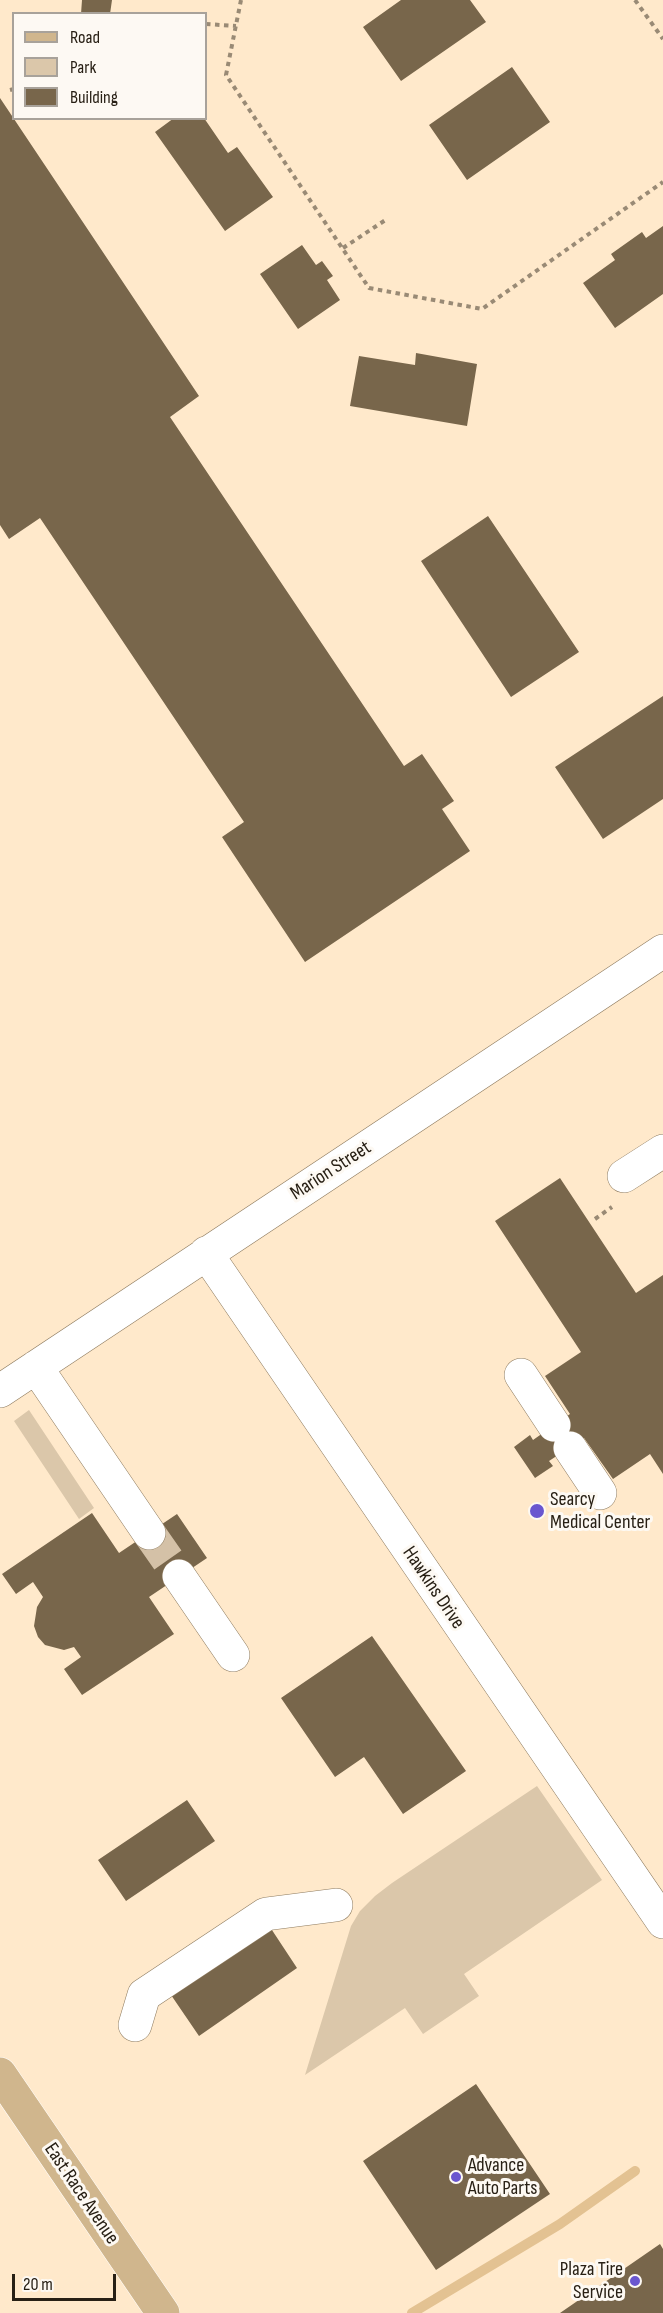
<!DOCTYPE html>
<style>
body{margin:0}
#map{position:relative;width:663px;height:2313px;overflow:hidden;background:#ffe9cb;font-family:"Sofia Sans Condensed",sans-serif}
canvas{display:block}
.legend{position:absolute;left:12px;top:12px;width:195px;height:108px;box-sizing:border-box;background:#fdf9f3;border:2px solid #a8a29a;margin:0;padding:8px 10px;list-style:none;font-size:18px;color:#282015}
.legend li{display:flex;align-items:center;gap:12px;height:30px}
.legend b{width:30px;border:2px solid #a8a29a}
.scale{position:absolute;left:12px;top:2274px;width:104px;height:27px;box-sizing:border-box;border:3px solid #282015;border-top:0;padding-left:8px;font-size:18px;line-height:21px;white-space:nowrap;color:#282015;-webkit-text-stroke:4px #fdf9f3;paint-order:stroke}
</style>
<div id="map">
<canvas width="663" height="2313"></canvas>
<ul class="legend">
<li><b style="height:8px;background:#d0b68d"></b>Road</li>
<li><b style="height:16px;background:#dbc7aa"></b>Park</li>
<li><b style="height:16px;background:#78664b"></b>Building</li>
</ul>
<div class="scale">20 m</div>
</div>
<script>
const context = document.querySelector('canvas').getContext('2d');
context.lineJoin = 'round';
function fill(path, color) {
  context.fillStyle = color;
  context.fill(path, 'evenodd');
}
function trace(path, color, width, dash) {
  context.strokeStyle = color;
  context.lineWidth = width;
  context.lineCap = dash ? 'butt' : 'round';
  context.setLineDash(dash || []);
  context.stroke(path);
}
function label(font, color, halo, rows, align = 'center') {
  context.font = font + ' "Sofia Sans Condensed",sans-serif';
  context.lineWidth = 6;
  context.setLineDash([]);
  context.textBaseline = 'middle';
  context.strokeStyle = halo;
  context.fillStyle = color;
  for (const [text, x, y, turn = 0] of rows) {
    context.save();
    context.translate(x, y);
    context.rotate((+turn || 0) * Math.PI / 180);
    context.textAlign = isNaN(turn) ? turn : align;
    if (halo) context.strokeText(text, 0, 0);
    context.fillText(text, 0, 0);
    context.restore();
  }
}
fill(new Path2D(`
 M 29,1410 L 94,1508 L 79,1519 L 14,1421 Z
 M 537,1786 L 602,1880 L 464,1974 L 479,1996 L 423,2034 L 405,2008 L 305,2075 L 351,1926 L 360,1911 L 375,1896 L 392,1883 Z`), '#dbc7aa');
trace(new Path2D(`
 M 412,2313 L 560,2224 L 635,2171`), '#e3c292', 10);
fill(new Path2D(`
 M 82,0 L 112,0 L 110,14 L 81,14 Z
 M 401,0 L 470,0 L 486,22 L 401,81 L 363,27 Z
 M 512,67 L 550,122 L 467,180 L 429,125 Z
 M 0,98 L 199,396 L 170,417 L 404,766 L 422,754 L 454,801 L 442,809 L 470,851 L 305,962 L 222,837 L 244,822 L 40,518 L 9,539 L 0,525 Z
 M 174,118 L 204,118 L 228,153 L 237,147 L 273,197 L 225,231 L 155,132 Z
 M 663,226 L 663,294 L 615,328 L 583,283 L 615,260 L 611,254 L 642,232 L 646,238 Z
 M 302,245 L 316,265 L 322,261 L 333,276 L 327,280 L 340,300 L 298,329 L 260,274 Z
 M 416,353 L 477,364 L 467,426 L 350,406 L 359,356 L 415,365 Z
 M 488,516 L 579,652 L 511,697 L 421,561 Z
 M 663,696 L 663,799 L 603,839 L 555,767 Z
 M 560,1178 L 636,1293 L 663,1275 L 663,1474 L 650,1454 L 613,1479 L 584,1438 L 549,1461 L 553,1466 L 535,1478 L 514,1447 L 530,1435 L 533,1440 L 570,1414 L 545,1376 L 581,1352 L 495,1221 Z
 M 92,1513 L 119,1553 L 177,1514 L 207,1558 L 149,1597 L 174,1634 L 82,1695 L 64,1669 L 81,1657 L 74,1647 L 64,1650 L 45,1645 L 38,1637 L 34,1626 L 37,1607 L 43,1597 L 33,1582 L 16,1594 L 2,1574 Z
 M 372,1636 L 466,1771 L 403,1814 L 364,1757 L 335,1777 L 281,1698 Z
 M 187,1800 L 215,1841 L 126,1901 L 98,1860 Z
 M 268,1924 L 297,1968 L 199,2036 L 169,1992 Z
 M 476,2084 L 550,2194 L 436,2270 L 363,2161 Z
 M 660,2244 L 663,2249 L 663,2313 L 560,2313 Z`), '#78664b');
trace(new Path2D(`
 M 149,1533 L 179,1576`), '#d4c1a7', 33, [33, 16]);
const minor = new Path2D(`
 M 624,1176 L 663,1151
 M 206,1253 L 663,1922
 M 36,1367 L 149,1533
 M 521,1375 L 554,1425
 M 0,1391 L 663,951
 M 570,1448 L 600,1493
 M 179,1576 L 233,1655
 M 135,2025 L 144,1995 L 266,1914 L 336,1905`);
const major = new Path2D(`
 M 0,2074 L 163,2313`);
trace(minor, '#8e7b5f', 34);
trace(major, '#fff', 34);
trace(new Path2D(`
 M 241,0 L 226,75 L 369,288 L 482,309 L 663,182
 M 635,0 L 663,39
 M 206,24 L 236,26
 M 10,90 L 14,89
 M 343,248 L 387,219
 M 595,1219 L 612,1207`), '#998a75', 4, [4.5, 4.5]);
trace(minor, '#fff', 33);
trace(major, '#d0b68d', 33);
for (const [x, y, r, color] of [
 [537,1511,8,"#6a56cf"],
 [456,2177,6,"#6a56cf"],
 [635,2281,6,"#6a56cf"]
]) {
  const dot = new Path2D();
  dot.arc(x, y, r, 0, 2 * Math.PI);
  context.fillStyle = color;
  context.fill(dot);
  trace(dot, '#fdf9f3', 2);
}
label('20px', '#282015', '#fdf9f3', [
 ["Marion Street",331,1171,-33],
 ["Hawkins Drive",433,1588,56],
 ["East Race Avenue",81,2194,56]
]);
label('20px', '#282015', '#fdf9f3', [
 ["Searcy",550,1500],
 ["Medical Center",550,1523],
 ["Advance",468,2166],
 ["Auto Parts",468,2189],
 ["Plaza Tire",623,2270,"right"],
 ["Service",623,2293,"right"]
], 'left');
</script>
